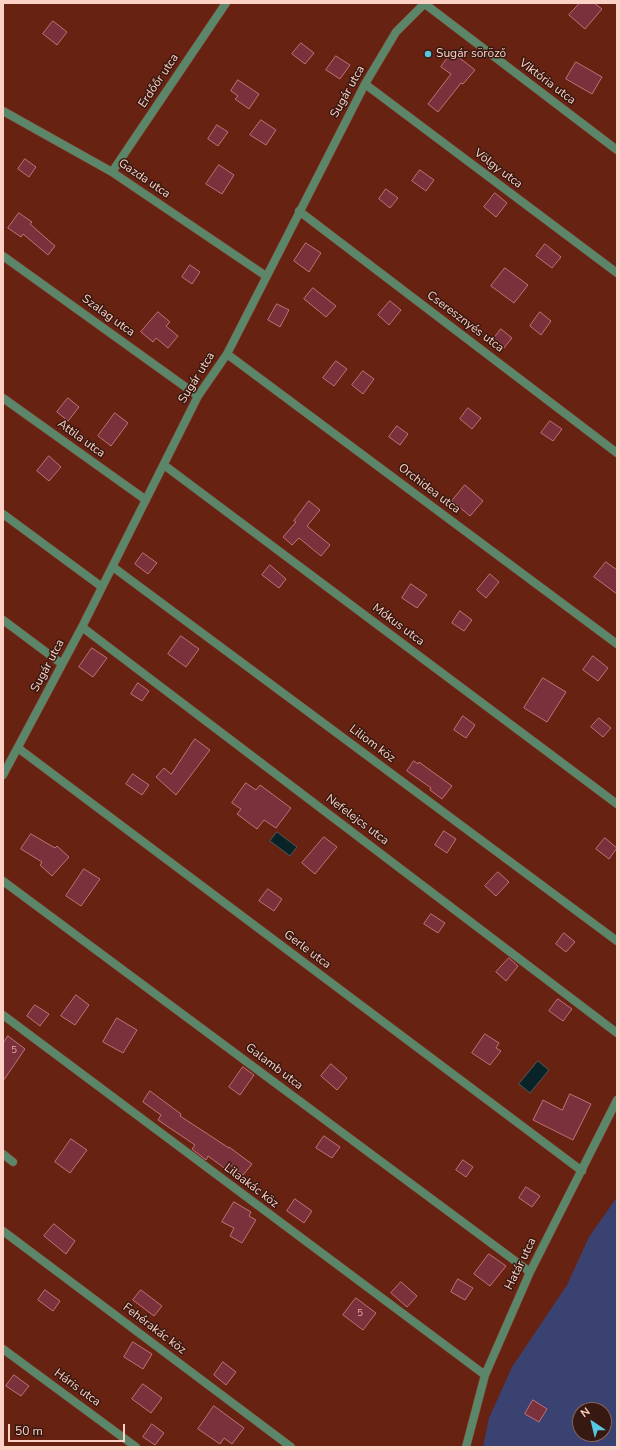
<!DOCTYPE html>
<meta charset="utf-8">
<style>
body{margin:0}
#map{position:relative;width:620px;height:1450px;overflow:hidden;background:#672212;font-family:"Nunito Sans",sans-serif}
canvas{display:block}
.frame{position:absolute;inset:0;border:4px solid #fcd1c6;pointer-events:none}
.north{position:absolute;left:572px;top:1402px;width:40px;height:40px;box-sizing:border-box;background:#381911;border:1px solid #866359;border-radius:50%;rotate:325deg;font-size:11px;font-weight:700;line-height:16px;text-align:center;color:#fcd1c6}
.north::after{content:'';display:block;margin:auto;width:14px;height:18px;background:#57c9e2;clip-path:polygon(50% 0,100% 100%,50% 72%,0 100%)}
.scale{position:absolute;left:8px;top:1424px;width:117px;height:18px;box-sizing:border-box;border:2px solid #fcd1c6;border-top:0;padding-left:5px;font-size:12px;line-height:14px;white-space:nowrap;color:#fcd1c6;-webkit-text-stroke:3px #381911;paint-order:stroke}
</style>
<div id="map">
<canvas width="620" height="1450"></canvas>
<div class="frame"></div>
<div class="north">N</div>
<div class="scale">50 m</div>
</div>
<script>
const context = document.querySelector('canvas').getContext('2d');
context.lineJoin = 'round';
function fill(path, color) {
  context.fillStyle = color;
  context.fill(path, 'evenodd');
}
function trace(path, color, width, dash) {
  context.strokeStyle = color;
  context.lineWidth = width;
  context.lineCap = dash ? 'butt' : 'round';
  context.setLineDash(dash || []);
  context.stroke(path);
}
function label(font, color, halo, rows, align = 'center') {
  context.font = font + ' "Nunito Sans",sans-serif';
  context.lineWidth = 3;
  context.setLineDash([]);
  context.textBaseline = 'middle';
  context.strokeStyle = halo;
  context.fillStyle = color;
  for (const [text, x, y, turn = 0] of rows) {
    context.save();
    context.translate(x, y);
    context.rotate((+turn || 0) * Math.PI / 180);
    context.textAlign = isNaN(turn) ? turn : align;
    if (halo) context.strokeText(text, 0, 0);
    context.fillText(text, 0, 0);
    context.restore();
  }
}
fill(new Path2D(`
 M 617,1197 L 617,1447 L 483,1447 L 489,1418 L 512,1367 L 567,1285 L 589,1237 ZM 580,1410 L 604,1410 L 604,1434 L 580,1434 Z`), '#3a4272');
const water = new Path2D(`
 M 277,832 L 297,847 L 290,856 L 270,841 Z
 M 538,1061 L 549,1070 L 530,1093 L 519,1084 Z`);
fill(water, '#092429');
trace(water, '#525858', 1);
const building = new Path2D(`
 M 580,3 L 594,3 L 602,9 L 585,29 L 569,15 Z
 M 53,21 L 67,32 L 57,45 L 43,34 Z
 M 301,43 L 314,53 L 305,64 L 292,54 Z
 M 452,52 L 475,70 L 463,84 L 461,83 L 438,112 L 428,104 L 451,74 L 441,67 Z
 M 336,56 L 350,65 L 340,79 L 326,70 Z
 M 576,62 L 602,77 L 592,94 L 566,79 Z
 M 238,80 L 259,94 L 249,109 L 235,99 L 238,96 L 231,91 Z
 M 261,120 L 276,130 L 266,145 L 250,135 Z
 M 217,125 L 228,132 L 218,146 L 208,139 Z
 M 25,159 L 36,167 L 29,177 L 18,169 Z
 M 219,165 L 234,175 L 222,194 L 206,184 Z
 M 420,170 L 434,180 L 426,191 L 412,181 Z
 M 386,189 L 398,198 L 390,208 L 379,199 Z
 M 495,193 L 507,203 L 496,217 L 484,207 Z
 M 19,213 L 32,222 L 30,224 L 55,246 L 48,255 L 23,234 L 21,237 L 8,228 Z
 M 306,243 L 321,253 L 309,272 L 294,261 Z
 M 545,244 L 561,257 L 552,268 L 536,256 Z
 M 190,265 L 200,272 L 192,284 L 182,277 Z
 M 505,268 L 528,285 L 514,303 L 491,286 Z
 M 313,288 L 336,306 L 326,317 L 304,299 Z
 M 390,301 L 401,310 L 389,325 L 378,315 Z
 M 277,304 L 289,310 L 280,327 L 268,320 Z
 M 158,312 L 170,322 L 166,326 L 178,336 L 168,348 L 156,338 L 153,342 L 141,332 Z
 M 540,312 L 551,321 L 541,335 L 530,326 Z
 M 501,329 L 512,338 L 503,349 L 492,341 Z
 M 336,361 L 347,369 L 334,386 L 323,378 Z
 M 363,371 L 374,379 L 363,394 L 352,385 Z
 M 68,398 L 79,407 L 68,421 L 57,412 Z
 M 468,408 L 481,418 L 472,429 L 460,419 Z
 M 115,413 L 128,423 L 111,446 L 98,436 Z
 M 550,421 L 562,429 L 553,441 L 541,433 Z
 M 397,426 L 408,434 L 400,445 L 389,437 Z
 M 49,456 L 61,467 L 49,481 L 37,471 Z
 M 465,485 L 483,501 L 470,516 L 452,501 Z
 M 309,501 L 320,510 L 307,526 L 330,545 L 321,556 L 299,538 L 292,545 L 283,537 L 296,522 L 294,521 Z
 M 143,553 L 157,563 L 148,574 L 135,564 Z
 M 606,562 L 617,570 L 617,594 L 594,577 Z
 M 270,565 L 286,579 L 279,588 L 262,575 Z
 M 490,574 L 499,582 L 486,598 L 477,590 Z
 M 411,584 L 427,595 L 417,608 L 402,598 Z
 M 460,611 L 472,620 L 464,631 L 452,623 Z
 M 181,636 L 199,649 L 186,667 L 168,654 Z
 M 92,648 L 107,658 L 93,677 L 79,667 Z
 M 593,656 L 608,668 L 598,681 L 583,670 Z
 M 543,678 L 566,692 L 547,722 L 524,708 Z
 M 138,683 L 149,691 L 142,701 L 131,694 Z
 M 463,716 L 475,725 L 466,738 L 454,730 Z
 M 599,718 L 611,728 L 603,737 L 591,727 Z
 M 195,739 L 210,750 L 176,795 L 156,777 L 164,768 L 171,774 Z
 M 414,761 L 418,764 L 419,762 L 452,786 L 442,799 L 430,790 L 431,788 L 407,771 Z
 M 133,774 L 149,785 L 142,795 L 126,784 Z
 M 246,783 L 256,790 L 260,785 L 291,808 L 276,828 L 264,820 L 257,829 L 237,814 L 241,809 L 232,803 Z
 M 444,831 L 456,839 L 447,853 L 435,845 Z
 M 31,834 L 55,848 L 57,846 L 69,857 L 52,876 L 40,865 L 42,862 L 21,849 Z
 M 324,837 L 337,847 L 315,874 L 302,863 Z
 M 605,838 L 617,848 L 609,859 L 596,849 Z
 M 84,869 L 100,879 L 81,906 L 66,896 Z
 M 498,872 L 509,882 L 496,896 L 485,886 Z
 M 268,889 L 282,899 L 274,911 L 259,901 Z
 M 431,914 L 445,923 L 438,933 L 424,924 Z
 M 564,933 L 575,942 L 566,952 L 556,944 Z
 M 509,958 L 518,966 L 506,981 L 496,972 Z
 M 76,995 L 89,1005 L 75,1025 L 61,1016 Z
 M 558,999 L 572,1009 L 563,1021 L 549,1011 Z
 M 35,1005 L 49,1014 L 40,1026 L 27,1016 Z
 M 117,1018 L 137,1030 L 123,1053 L 103,1042 Z
 M 485,1034 L 499,1043 L 496,1048 L 501,1051 L 490,1065 L 472,1053 Z
 M 8,1036 L 25,1049 L 3,1081 L 3,1044 Z
 M 331,1064 L 347,1078 L 337,1090 L 321,1076 Z
 M 243,1067 L 254,1075 L 240,1095 L 229,1087 Z
 M 150,1091 L 181,1114 L 180,1116 L 229,1148 L 229,1147 L 252,1164 L 243,1175 L 230,1165 L 227,1170 L 208,1156 L 206,1160 L 192,1149 L 195,1145 L 158,1120 L 161,1115 L 143,1102 Z
 M 570,1094 L 591,1104 L 573,1140 L 533,1120 L 543,1100 L 562,1110 Z
 M 324,1136 L 340,1147 L 332,1158 L 316,1148 Z
 M 71,1139 L 87,1150 L 70,1173 L 55,1162 Z
 M 463,1160 L 473,1167 L 466,1177 L 456,1170 Z
 M 526,1187 L 540,1196 L 532,1207 L 519,1198 Z
 M 295,1199 L 312,1211 L 304,1223 L 287,1211 Z
 M 234,1202 L 251,1212 L 249,1216 L 256,1220 L 242,1243 L 230,1236 L 234,1228 L 222,1222 Z
 M 54,1224 L 75,1241 L 66,1254 L 44,1236 Z
 M 489,1254 L 506,1266 L 490,1286 L 474,1274 Z
 M 458,1279 L 473,1288 L 465,1300 L 451,1292 Z
 M 401,1282 L 417,1296 L 407,1307 L 391,1293 Z
 M 45,1290 L 60,1301 L 53,1311 L 38,1300 Z
 M 141,1290 L 162,1306 L 154,1316 L 133,1300 Z
 M 356,1298 L 376,1313 L 363,1330 L 343,1315 Z
 M 133,1342 L 152,1354 L 143,1369 L 124,1357 Z
 M 223,1362 L 236,1372 L 226,1385 L 214,1375 Z
 M 14,1375 L 29,1386 L 21,1396 L 6,1386 Z
 M 143,1384 L 162,1398 L 151,1413 L 132,1399 Z
 M 533,1400 L 547,1409 L 539,1422 L 525,1414 Z
 M 214,1406 L 244,1428 L 232,1444 L 224,1438 L 220,1444 L 198,1429 Z
 M 152,1424 L 164,1433 L 155,1445 L 143,1437 Z`);
fill(building, '#7b313b');
trace(building, '#c17178', 1);
const minor = new Path2D(`
 M 425,4 L 617,150
 M 365,84 L 617,273
 M 3,111 L 112,172 L 266,276
 M 112,172 L 226,3
 M 299,211 L 617,453
 M 3,256 L 198,396
 M 227,354 L 617,644
 M 3,398 L 146,500
 M 164,465 L 617,804
 M 3,514 L 102,587
 M 113,567 L 617,941
 M 3,620 L 62,664
 M 82,627 L 617,1033
 M 18,748 L 582,1171
 M 3,775 L 82,627 L 198,396 L 227,354 L 365,84 L 396,32 L 425,3
 M 3,881 L 530,1272
 M 3,1015 L 485,1375
 M 3,1154 L 13,1162
 M 3,1231 L 291,1447
 M 3,1349 L 136,1447
 M 466,1447 L 485,1375 L 530,1272 L 617,1100`);
trace(minor, '#824232', 9);
trace(minor, '#5b8669', 8);
for (const [x, y, r, color] of [
 [428,54,4,"#57c9e2"]
]) {
  const dot = new Path2D();
  dot.arc(x, y, r, 0, 2 * Math.PI);
  context.fillStyle = color;
  context.fill(dot);
  trace(dot, '#381911', 1.5);
}
label('10px', '#dca9a3', null, [
 ["5",14,1051],
 ["5",360,1314]
]);
label('12px', '#fcd1c6', '#381911', [
 ["Sugár söröző",436,54]
], 'left');
label('12px', '#fcd1c6', '#381911', [
 ["Erdőőr utca",159,81,-56],
 ["Viktória utca",547,82,37],
 ["Sugár utca",348,92,-61],
 ["Völgy utca",498,169,37],
 ["Gazda utca",144,179,34],
 ["Szalag utca",108,316,36],
 ["Cseresznyés utca",465,322,37],
 ["Sugár utca",197,378,-58],
 ["Attila utca",81,439,36],
 ["Orchidea utca",429,489,37],
 ["Mókus utca",398,625,37],
 ["Sugár utca",48,666,-62],
 ["Liliom köz",372,744,37],
 ["Nefelejcs utca",357,820,37],
 ["Gerle utca",307,950,37],
 ["Galamb utca",274,1067,37],
 ["Lilaakác köz",251,1186,37],
 ["Határ utca",521,1264,-64],
 ["Fehérakác köz",154,1329,37],
 ["Háris utca",77,1388,36]
]);
</script>
